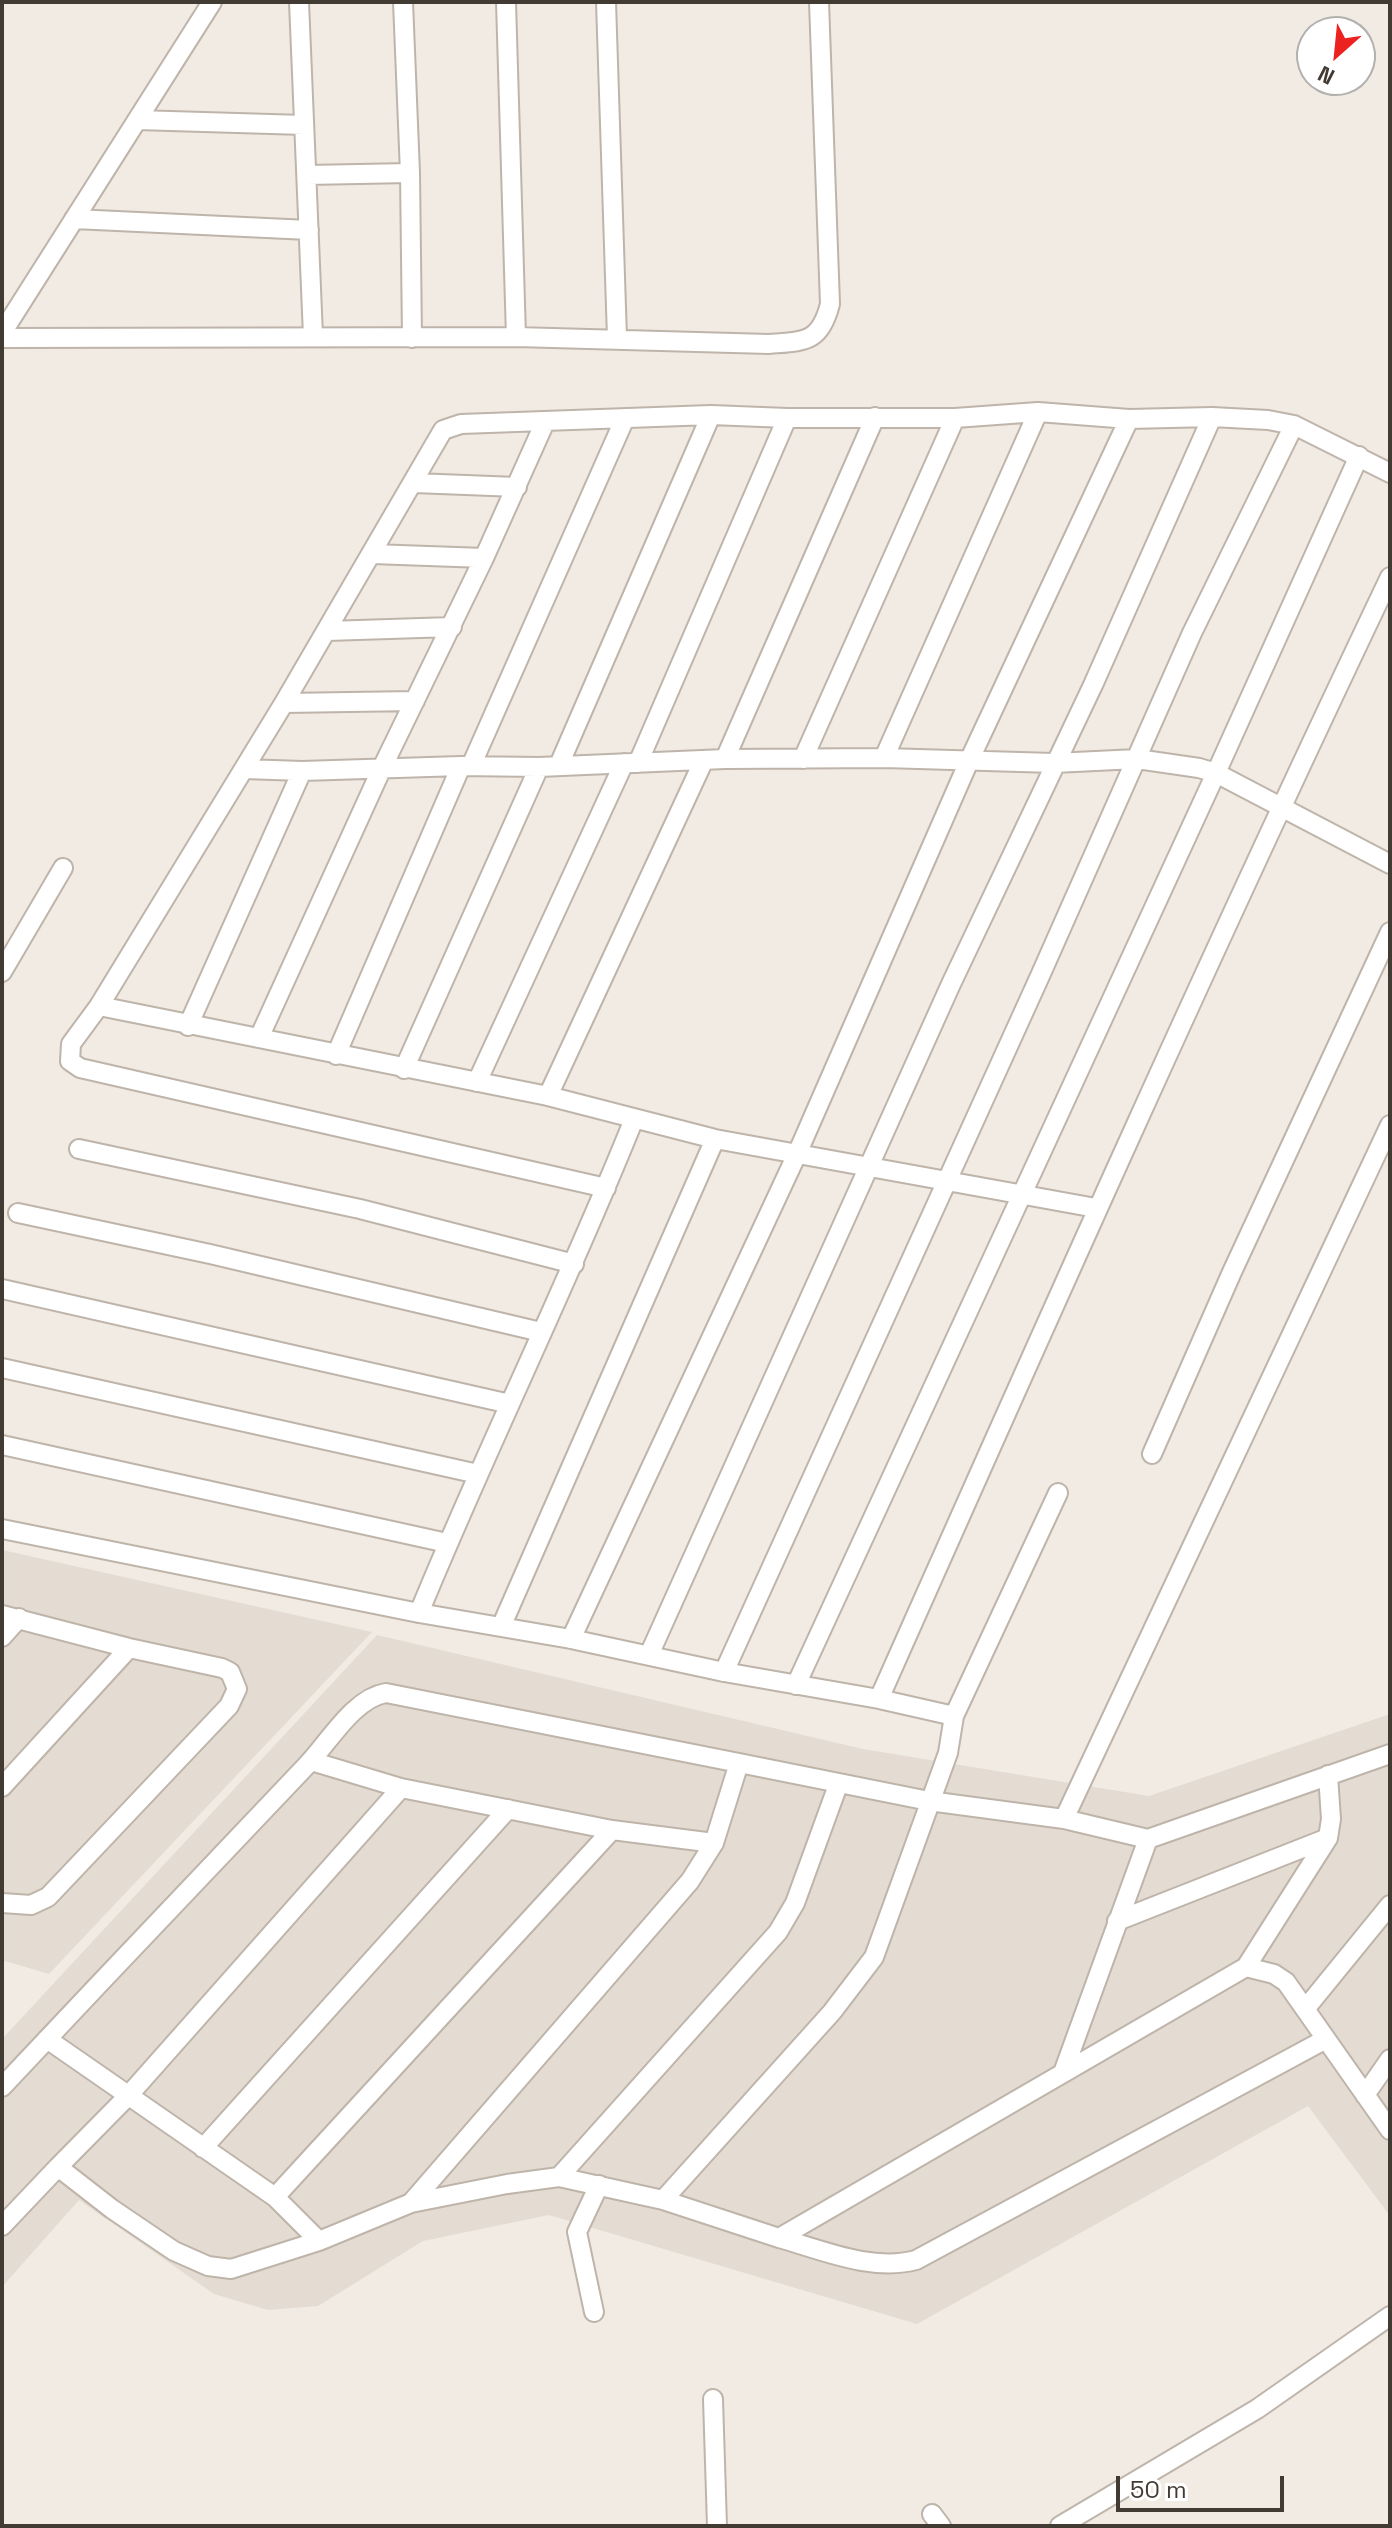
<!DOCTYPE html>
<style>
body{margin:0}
#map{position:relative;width:1392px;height:2528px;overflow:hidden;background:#f1ebe4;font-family:"Space Grotesk",sans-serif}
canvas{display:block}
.frame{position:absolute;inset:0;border:4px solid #423b34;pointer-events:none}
.north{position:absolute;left:1296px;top:16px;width:80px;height:80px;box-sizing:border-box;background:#fff;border:2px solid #b3b1ae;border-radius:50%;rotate:207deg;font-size:22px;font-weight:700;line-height:32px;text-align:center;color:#423b34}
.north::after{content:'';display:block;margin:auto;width:28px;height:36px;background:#ec2220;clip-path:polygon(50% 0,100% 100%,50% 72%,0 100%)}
.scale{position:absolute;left:1116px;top:2476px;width:168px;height:36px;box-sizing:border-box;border:4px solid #423b34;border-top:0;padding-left:10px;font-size:24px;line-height:28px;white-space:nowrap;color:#423b34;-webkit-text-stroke:6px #fff;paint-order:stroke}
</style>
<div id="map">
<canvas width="1392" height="2528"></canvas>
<div class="frame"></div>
<div class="north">N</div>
<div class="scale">50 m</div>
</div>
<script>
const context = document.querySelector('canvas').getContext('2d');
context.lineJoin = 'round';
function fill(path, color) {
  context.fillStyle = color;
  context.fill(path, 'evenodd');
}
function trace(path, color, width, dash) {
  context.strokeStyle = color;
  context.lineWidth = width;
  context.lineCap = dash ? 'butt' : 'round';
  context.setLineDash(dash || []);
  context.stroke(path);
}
fill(new Path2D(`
 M 2,1550 L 372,1632 L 49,1974 L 5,1961 L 2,1963 Z
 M 377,1635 L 863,1749 L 1149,1796 L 1390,1714 L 1390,2216 L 1308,2106 L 917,2324 L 549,2215 L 423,2241 L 318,2306 L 268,2310 L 214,2294 L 79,2200 L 2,2287 L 2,2039 Z`), '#e4dcd2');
const minor = new Path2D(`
 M 299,2 L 313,336
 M 403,2 L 410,173 L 412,338
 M 506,2 L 516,337
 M 606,2 L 617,338
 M 137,120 L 304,125
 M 307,175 L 410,173
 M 74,219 L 309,230
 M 2,333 L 212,2
 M 2,338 L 516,337 L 769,344 C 805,341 820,343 830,304 L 819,2
 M 414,483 L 517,487
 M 372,554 L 484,558
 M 327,631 L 452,627
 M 284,703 L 415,701
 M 884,758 L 1038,412
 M 725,759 L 875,417
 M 803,759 L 955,418
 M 638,763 L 787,418
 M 559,765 L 711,415
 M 471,766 L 625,418
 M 244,769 L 302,771 L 461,766 L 539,767 L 725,759 L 884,758 L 1054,763 L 1137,759 L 1199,768 L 1216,773 L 1390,864
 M 2,972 L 63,868
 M 99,1006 L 548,1096 L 715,1139 L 1096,1208
 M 188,1026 L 302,771
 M 259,1038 L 382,768 L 484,558 L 545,422
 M 336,1055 L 461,766
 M 404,1069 L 539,767
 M 477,1082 L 624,763
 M 548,1096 L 703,762
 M 79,1149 L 360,1209 L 574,1264
 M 606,1188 L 80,1068 L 70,1061 L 71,1044 L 99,1006 L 284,703 L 443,430 L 461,424 L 711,415 L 787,418 L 955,418 L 1038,412 L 1129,419 L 1212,417 L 1268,420 L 1294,425 L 1390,473
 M 18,1213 L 210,1254 L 541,1332
 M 2,1289 L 510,1404
 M 2,1368 L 478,1474
 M 2,1445 L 447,1543
 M 1152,1454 L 1232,1272 L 1390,932
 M 2,1529 L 419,1613 L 571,1639 L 724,1672 L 879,1699 L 954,1716 L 948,1753 L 874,1957 L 832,2012 L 663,2200
 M 419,1613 C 487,1447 567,1286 634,1119
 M 2,1615 L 129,1648 L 222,1668 L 230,1672 L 237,1689 L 229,1706 L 48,1897 L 31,1905 L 2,1903
 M 501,1627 L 715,1139
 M 2,1637 L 19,1618
 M 571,1639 L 797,1154 L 969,761 L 1129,419
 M 649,1655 L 951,984 L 1093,685 L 1212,417
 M 724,1672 L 1040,976 L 1192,633 L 1294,425
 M 796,1685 L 1216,773 L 1359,456
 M 879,1699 C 1046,1323 1213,948 1390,577
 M 954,1716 L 1058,1493
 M 311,1761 L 401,1788 L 612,1830 L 714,1843
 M 2,1787 L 129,1648
 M 1064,1819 L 1390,1125
 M 1117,1921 L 1328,1838
 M 1246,1967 L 1274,1974 L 1286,1982 L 1390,2130
 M 1306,2008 L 1390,1905
 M 47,2039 L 275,2197 L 319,2241
 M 1064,2070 L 1148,1839
 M 2,2087 C 103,1979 206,1872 307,1765 C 329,1742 354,1698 386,1693 L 739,1763
 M 1365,2095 L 1390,2059
 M 203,2148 L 508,1809
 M 58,2167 L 128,2096 L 401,1788
 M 559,2177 L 778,1932 L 795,1903 L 838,1785
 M 275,2197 L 612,1830
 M 411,2203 L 690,1881 L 714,1843 L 739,1763 L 929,1801 L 1064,1819 L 1148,1839 L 1390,1754
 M 2,2226 L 58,2167 L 112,2209 L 174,2251 L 208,2266 L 231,2269 L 319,2241 L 411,2203 L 507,2184 L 559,2177 L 663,2200 L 779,2238 L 1246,1967 L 1328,1838 L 1331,1819 L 1328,1775
 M 779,2238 C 822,2250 872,2272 916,2260 L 1326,2039
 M 594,2312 L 577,2232 L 599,2185
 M 713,2399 L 717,2526
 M 932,2514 L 941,2526
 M 1060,2526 L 1257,2409 L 1390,2316`);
trace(minor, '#beb4aa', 22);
trace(minor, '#fff', 18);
</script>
